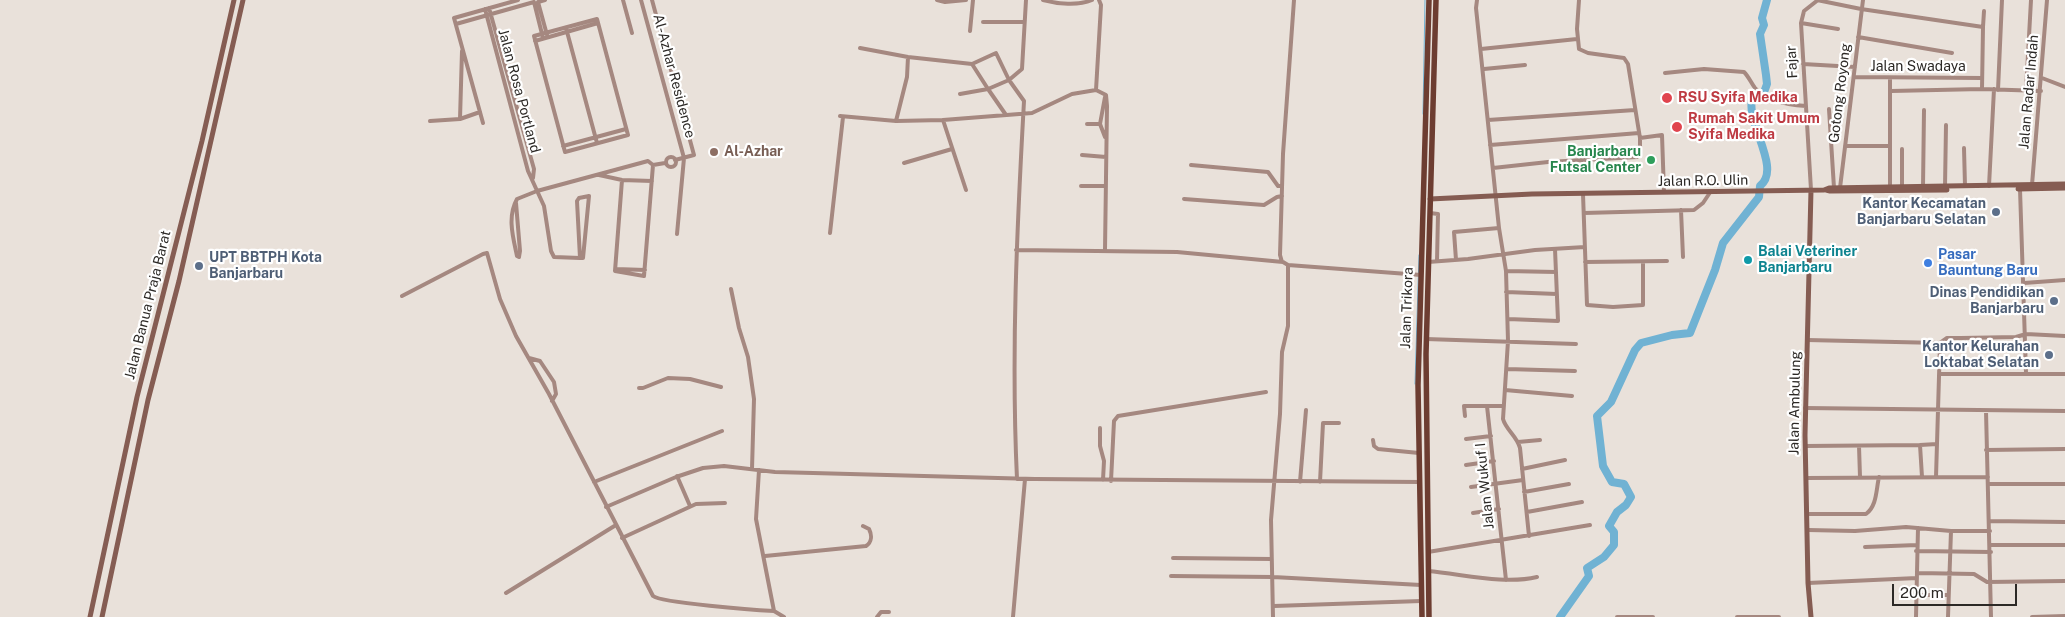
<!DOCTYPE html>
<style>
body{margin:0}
#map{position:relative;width:2065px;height:617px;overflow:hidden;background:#e9e1da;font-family:"Public Sans",sans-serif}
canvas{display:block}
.scale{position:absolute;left:1892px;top:584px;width:125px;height:22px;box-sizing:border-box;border:2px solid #2c2926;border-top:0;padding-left:6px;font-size:15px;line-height:18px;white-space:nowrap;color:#2c2926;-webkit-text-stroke:4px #fff;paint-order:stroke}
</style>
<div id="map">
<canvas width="2065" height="617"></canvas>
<div class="scale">200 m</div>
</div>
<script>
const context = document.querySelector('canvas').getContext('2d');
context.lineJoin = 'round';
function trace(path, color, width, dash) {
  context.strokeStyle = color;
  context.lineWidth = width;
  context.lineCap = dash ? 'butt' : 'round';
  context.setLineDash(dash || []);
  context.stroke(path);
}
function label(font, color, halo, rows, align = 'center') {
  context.font = font + ' "Public Sans",sans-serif';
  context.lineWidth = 4.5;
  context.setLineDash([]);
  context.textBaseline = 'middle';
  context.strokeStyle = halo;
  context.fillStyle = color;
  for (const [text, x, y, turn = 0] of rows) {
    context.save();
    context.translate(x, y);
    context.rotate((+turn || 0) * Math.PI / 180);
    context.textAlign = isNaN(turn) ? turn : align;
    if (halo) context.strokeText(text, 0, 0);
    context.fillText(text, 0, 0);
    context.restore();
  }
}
trace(new Path2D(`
 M 1423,114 L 1425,0
 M 1415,384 L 1419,255`), '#70b2d3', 1);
trace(new Path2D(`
 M 1560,617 L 1589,576 L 1587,568 L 1604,557 L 1614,545 L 1614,532 L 1609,526 L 1617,512 L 1626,505 L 1631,497 L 1624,484 L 1612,482 L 1603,466 L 1597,416 L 1611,402 L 1635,350 L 1641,343 L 1672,335 L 1690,333 L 1715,270 L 1723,243 L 1759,197 L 1760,186 C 1783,168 1743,120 1753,96 L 1763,95 L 1767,84 L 1766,75 L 1760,34 L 1764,25 L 1762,18 L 1767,0`), '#70b2d3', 8);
trace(new Path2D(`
 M 545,0 L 538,2 L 547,35
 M 623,0 L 632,33
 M 641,0 L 684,158 L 677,234
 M 652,0 L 694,155 L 675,160
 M 937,0 L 945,2 L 966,0
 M 1043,0 C 1058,4 1078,6 1092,0
 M 1477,0 L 1476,8 L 1499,228 L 1506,271 L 1508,341 L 1503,419 C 1506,430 1517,436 1520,448 L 1529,536
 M 1817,0 L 1861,9 L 1983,27 L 1982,89
 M 489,8 L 534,169 L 533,178
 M 485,9 L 528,171 L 544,206 L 551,251 L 554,257 L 580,258 L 583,258 L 589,196 L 579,198 L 577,201 L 580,258
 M 597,19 L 628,135 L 565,152 L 534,36 Z
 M 983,22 L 1024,22
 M 1801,23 L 1838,29
 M 456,24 L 534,2 L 543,38
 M 1983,27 L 1984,11
 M 566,28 L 597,143
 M 970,31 L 973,0
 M 1858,37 L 1952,53
 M 535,41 L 598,23
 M 860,48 L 908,57 L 972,64 L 996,53 L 1009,80 L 1024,101 C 1017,227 1011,353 1017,479
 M 1481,49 L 1577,39
 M 972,64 L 988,89 L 1009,80 L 1022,69 L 1026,0
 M 1803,64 L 1855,67
 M 1484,69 L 1525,65
 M 1665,73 L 1704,69 L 1744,72 C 1749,77 1751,83 1755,88 C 1767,102 1789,105 1806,106
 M 1854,77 L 1982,78
 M 2042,78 L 2065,87
 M 1096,90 L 1101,5 L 1099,0
 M 1998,90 L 2002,0
 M 1891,91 L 1982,89 L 2041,91
 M 2026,91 L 2031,0
 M 960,94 L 988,89 L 1006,115
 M 1829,109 L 1834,188
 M 840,116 L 896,121 L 943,120 L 1032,113 L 1072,94 L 1096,90 L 1106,95 L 1107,106 L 1105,250
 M 460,119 L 462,51
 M 943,120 L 966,190
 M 1488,120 L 1635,110
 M 430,121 L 460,119 L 480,112
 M 896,121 L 907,77 L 908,57
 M 483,123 L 454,18 L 518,0
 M 1087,124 L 1100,124 L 1105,137
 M 1100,124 L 1105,97
 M 1640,138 L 1662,135 L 1664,192
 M 1490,145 L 1639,133
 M 563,146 L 626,129
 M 1845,146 L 1890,146
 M 1964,148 L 1965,186
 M 1082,155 L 1106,157
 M666 162a5 5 0 1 1 10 0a5 5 0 1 1-10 0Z
 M 904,163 L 952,149
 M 653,165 L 665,163
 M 1191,165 L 1268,172 L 1278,186 L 1282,186
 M 1493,168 L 1548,162 L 1637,157 L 1640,154 L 1640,138 L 1628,64 L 1624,58 L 1588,53 L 1579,49 L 1577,29 L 1579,0
 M 599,175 L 622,180 L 652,181
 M 2032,185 L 2047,0
 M 1081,186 L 1106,186
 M 1989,186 L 1994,89
 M 1890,187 L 1890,78
 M 1902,187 L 1902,149
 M 1923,187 L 1924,110
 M 1945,187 L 1946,125
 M 1840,188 L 1863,0
 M 2020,189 L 2026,373
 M 1811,190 L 1801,23 L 1804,11 L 1818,0
 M 1583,194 L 1587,305 L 1613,307 L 1643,305 L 1643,262
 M 1184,199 L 1264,205 L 1277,197 L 1282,196
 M 516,203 L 520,251 L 519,257
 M 1681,210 L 1683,257
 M 1430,213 L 1438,214 L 1437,261
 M 1584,213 L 1694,210 L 1703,203 L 1711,191
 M 830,233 L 843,117
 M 1016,250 L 1177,252 L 1283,262 L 1288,265 L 1421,275
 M 519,257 L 517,256 C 513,237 507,217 517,199 L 537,191 L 648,161 L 653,165 L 644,276 L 615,271 L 622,180
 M 1456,260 L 1454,232 L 1499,228
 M 1282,262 L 1280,255 L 1283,154 L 1294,0
 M 1428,262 L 1468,259 L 1535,250 L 1585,247
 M 1585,262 L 1667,261
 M 616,269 L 645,270
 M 1506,271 L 1556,272
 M 2024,283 L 2065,280
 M 731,289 L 739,328 L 748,357 L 754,399 L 752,469
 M 1506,292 L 1557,294
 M 402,296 L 483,254 L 487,253 L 500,299 L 516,336 L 549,394 L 653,596 C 662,603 755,610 774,611 L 784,617
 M 1508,319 L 1558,321 L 1555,249
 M 1426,339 L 1576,344
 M 1807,340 L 1940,343 L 1936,477
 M 1940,343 L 1947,338 L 1961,338 L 2016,337 L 2026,334 L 2065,336
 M 529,358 L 540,361 L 554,382 L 556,394 L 552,401
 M 1507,369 L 1575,371
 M 1939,374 L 2065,374
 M 639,388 L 643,388 L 668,378 L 690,379 L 721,387
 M 1505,390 L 1572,396
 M 1487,406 L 1506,580
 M 1805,408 L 2065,411
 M 1986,411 L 1991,617
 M 1465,416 L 1464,406 L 1504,406
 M 1100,428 L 1100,446 L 1104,461 L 1103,480
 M 1466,439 L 1491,436
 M 1373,440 L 1374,446 L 1378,449 L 1419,453
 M 1518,442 L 1540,440
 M 1920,445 L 1937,444
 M 1805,446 L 1920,445 L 1922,477
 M 1859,446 L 1860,477
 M 1986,450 L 2065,449
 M 1466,465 L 1494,461
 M 1522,469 L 1565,460
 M 759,470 L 756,519 L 774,611
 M 677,476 L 690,506
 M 1806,478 L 1988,477
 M 1111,481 L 1114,421 L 1118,416 L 1266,392
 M 594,482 L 722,431
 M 1300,482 L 1306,410
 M 1320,482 L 1323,423 L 1339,423
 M 1989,484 L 2065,484
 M 1471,487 L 1523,480
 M 1524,492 L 1569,484
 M 606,507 L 676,477 L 703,468 L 724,466 L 775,472 L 813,473 L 1035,479 L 1420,482
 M 1527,512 L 1582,502
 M 1473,513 L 1499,509
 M 1807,514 L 1866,514 C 1877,506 1876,490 1879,477
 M 1990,521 L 2065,522
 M 1808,530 L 1855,531 L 1906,527 L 1951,531 L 1990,531
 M 622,538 L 696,504 L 725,503
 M 1990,545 L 2065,545
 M 1865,547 L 1917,545
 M 1916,551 L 1991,552
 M 1428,552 L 1590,525
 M 765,556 L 866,546 C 872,542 872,535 869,529 L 863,526
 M 1173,558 L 1272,559
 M 1428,571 C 1463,574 1504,585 1537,577
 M 1918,573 L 1974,574 L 1987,582 L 2065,581
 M 1171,576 L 1273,577 L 1421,585
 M 1808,583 L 1917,578
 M 506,593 L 616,525
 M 1917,595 L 1948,595
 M 1274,606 L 1421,601
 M 877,617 L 881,612 L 889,612
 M 1013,617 L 1025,479
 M 1273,617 L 1271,520 L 1280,414 L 1282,352 L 1288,326 L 1288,265
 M 1617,617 L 1653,617
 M 1737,617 L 1779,617
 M 1916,617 L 1918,528
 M 1948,617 L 1951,531
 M 2032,617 L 2065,616`), '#a58880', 4);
trace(new Path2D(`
 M 2018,189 L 2065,188
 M 1811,190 L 1805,435 L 1808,583 L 1811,617
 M 1826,190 L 1830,191 L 1947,190
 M 1430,199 L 1532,194 L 1824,190 L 1829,188 L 2065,184
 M 90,617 L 137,397 L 202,141 L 234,0
 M 102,617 L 148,400 L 179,281 L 243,0`), '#855c52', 5);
trace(new Path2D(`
 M 1422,617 L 1418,385 L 1429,0
 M 1429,617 L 1426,354 L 1436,0`), '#6d3d31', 5.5);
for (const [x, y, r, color] of [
 [1667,98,6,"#e0444e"],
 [1677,127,6,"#e0444e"],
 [714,152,5,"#8d6e63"],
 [1651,160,5,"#2e9e5b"],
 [1996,212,5,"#5c6f8a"],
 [1748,260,5,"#0f9aa8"],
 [1928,263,5,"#3f7fe0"],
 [199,266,5,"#5c6f8a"],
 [2054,301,5,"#5c6f8a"],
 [2049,355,5,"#5c6f8a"]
]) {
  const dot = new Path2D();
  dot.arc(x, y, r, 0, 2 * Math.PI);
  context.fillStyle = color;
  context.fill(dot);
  trace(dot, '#fff', 2);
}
label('14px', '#2c2926', '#fff', [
 ["Fajar",1792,62,-93],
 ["Jalan Swadaya",1918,67],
 ["Al-Azhar Residence",674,76,75],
 ["Jalan Rosa Portland",519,91,75],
 ["Jalan Radar Indah",2029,92,-85],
 ["Gotong Royong",1840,93,-83],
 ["Jalan R.O. Ulin",1703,181,-1],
 ["Jalan Banua Praja Barat",148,305,-76],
 ["Jalan Trikora",1407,308,-88],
 ["Jalan Ambulung",1795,403,-89],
 ["Jalan Wukuf I",1485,486,-96]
]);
label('bold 14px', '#be3a42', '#fff', [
 ["RSU Syifa Medika",1678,98],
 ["Rumah Sakit Umum",1688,119],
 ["Syifa Medika",1688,135]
], 'left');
label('bold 14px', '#785e54', '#fff', [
 ["Al-Azhar",724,152]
], 'left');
label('bold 14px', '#27864d', '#fff', [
 ["Banjarbaru",1641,152],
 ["Futsal Center",1641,168]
], 'right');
label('bold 14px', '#4e5e75', '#fff', [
 ["Kantor Kecamatan",1986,204],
 ["Banjarbaru Selatan",1986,220],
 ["UPT BBTPH Kota",209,258,"left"],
 ["Banjarbaru",209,274,"left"],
 ["Dinas Pendidikan",2044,293],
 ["Banjarbaru",2044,309],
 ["Kantor Kelurahan",2039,347],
 ["Loktabat Selatan",2039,363]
], 'right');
label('bold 14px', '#0d838f', '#fff', [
 ["Balai Veteriner",1758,252],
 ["Banjarbaru",1758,268]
], 'left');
label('bold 14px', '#366cbe', '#fff', [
 ["Pasar",1938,255],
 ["Bauntung Baru",1938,271]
], 'left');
</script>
